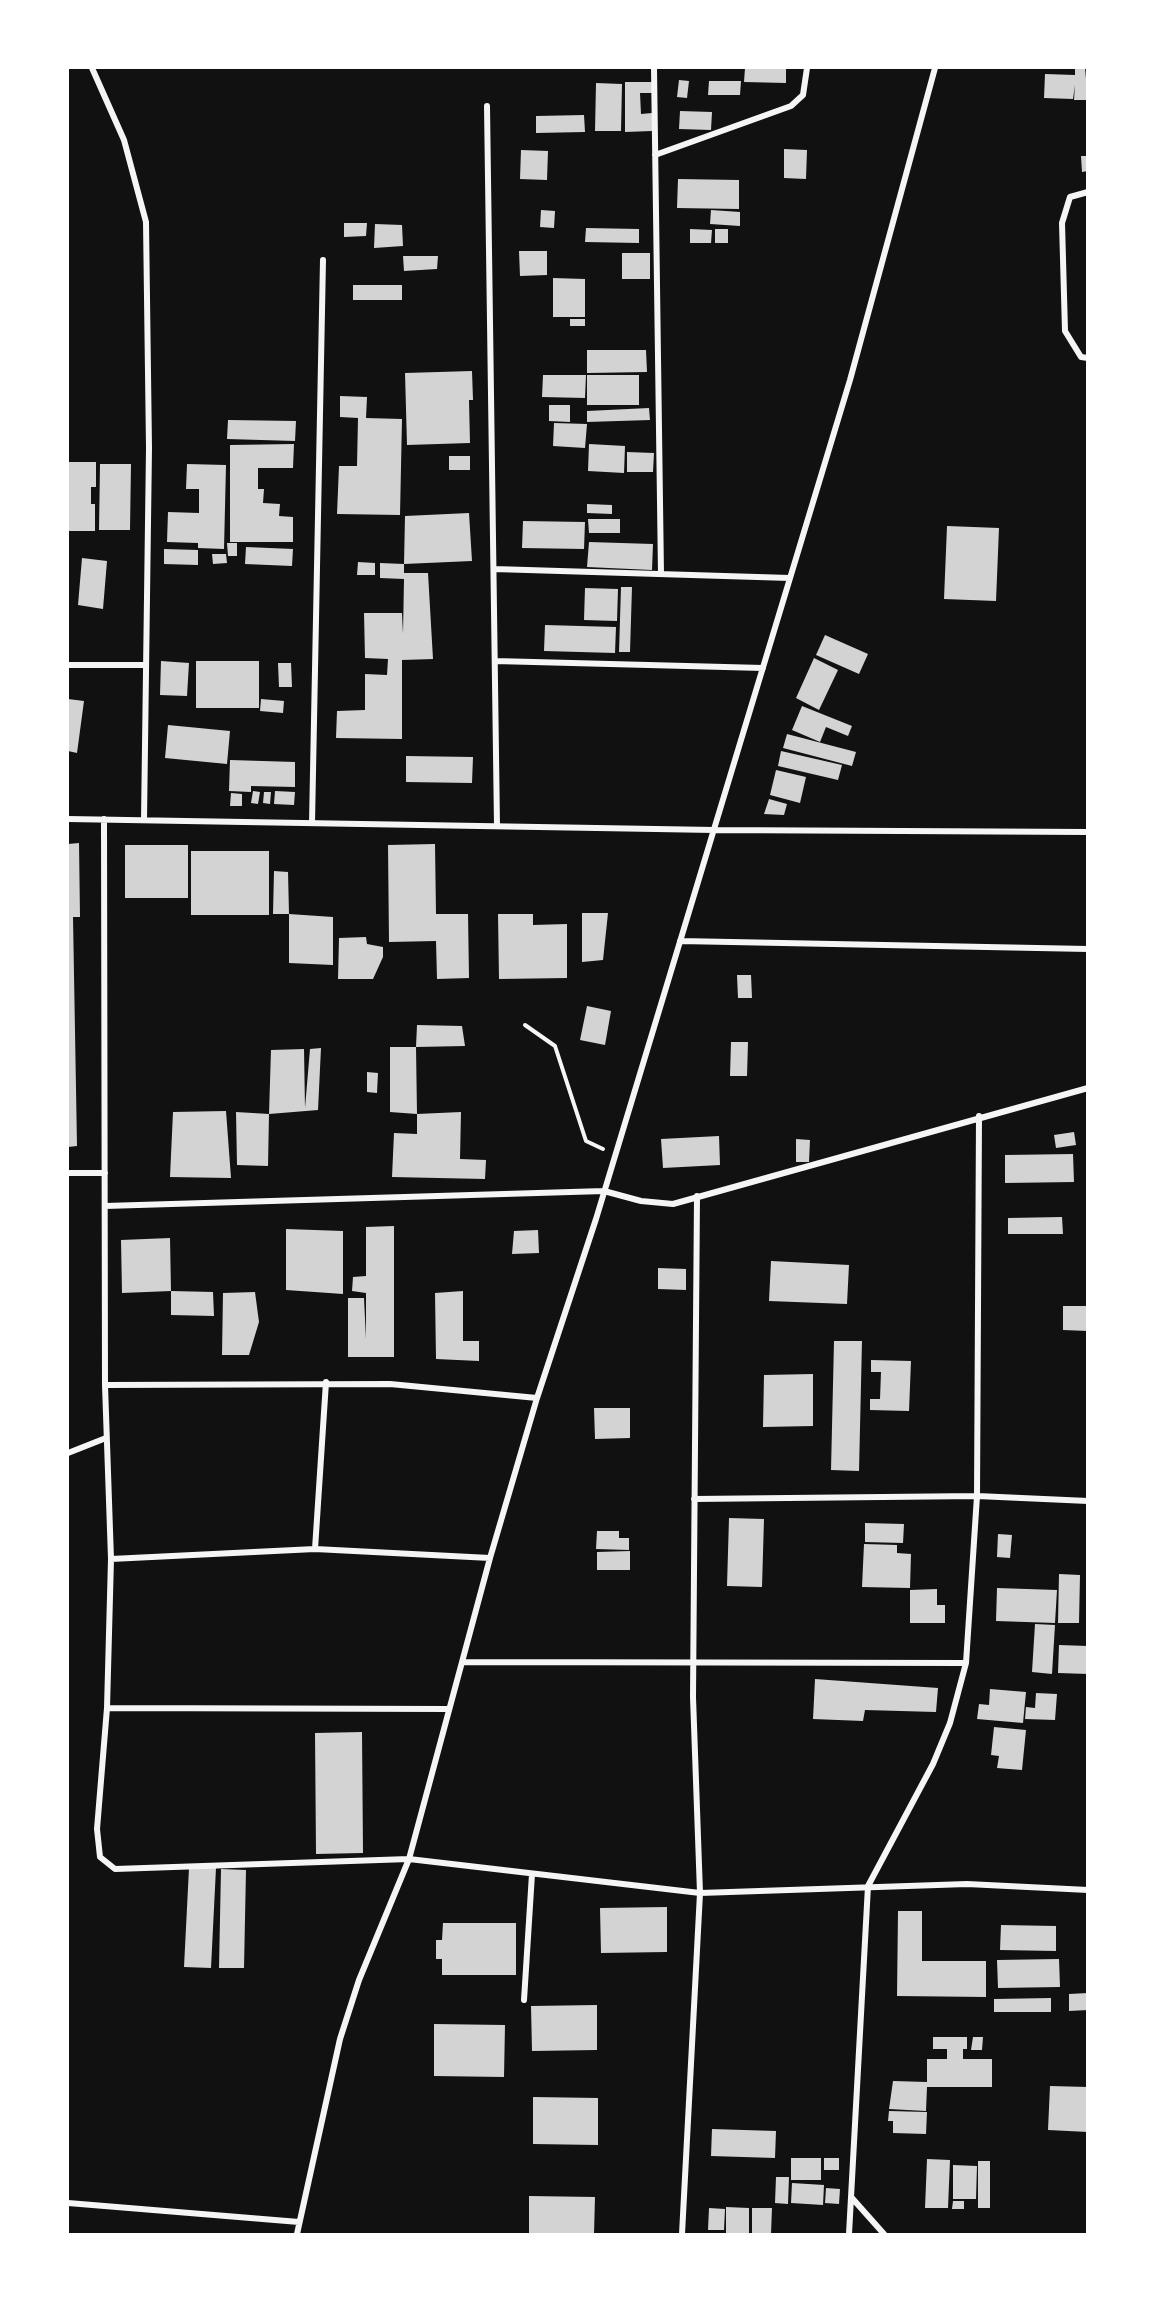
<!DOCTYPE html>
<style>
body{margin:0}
#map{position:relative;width:1155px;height:2302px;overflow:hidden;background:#111;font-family:"Public Sans",sans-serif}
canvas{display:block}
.frame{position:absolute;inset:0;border:69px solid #fff;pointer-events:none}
</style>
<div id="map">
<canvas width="1155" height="2302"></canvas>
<div class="frame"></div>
</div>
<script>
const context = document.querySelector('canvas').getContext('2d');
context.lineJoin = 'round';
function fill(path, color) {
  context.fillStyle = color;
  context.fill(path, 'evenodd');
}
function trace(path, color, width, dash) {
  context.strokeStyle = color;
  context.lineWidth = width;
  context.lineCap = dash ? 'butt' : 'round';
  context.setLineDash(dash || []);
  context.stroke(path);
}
fill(new Path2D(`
 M 745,68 L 786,68 L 786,83 L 744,82 Z
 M 1075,68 L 1085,68 L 1088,100 L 1074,100 L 1075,85 L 1073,99 L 1044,98 L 1045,74 L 1075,75 Z
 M 679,80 L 689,81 L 687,98 L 677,97 Z
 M 709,81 L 741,81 L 740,95 L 708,95 Z
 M 625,82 L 652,82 L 652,93 L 640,93 L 641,114 L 652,113 L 652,131 L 625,132 Z
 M 596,83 L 622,84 L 621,131 L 595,131 Z
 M 680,111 L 712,112 L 711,130 L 679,129 Z
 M 584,115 L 585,132 L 536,133 L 536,116 Z
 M 784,149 L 807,150 L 806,179 L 784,178 Z
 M 521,150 L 548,151 L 547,180 L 520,179 Z
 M 1081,156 L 1088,156 L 1088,171 L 1082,172 Z
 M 678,179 L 739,180 L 739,209 L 677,208 Z
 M 541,210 L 555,211 L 554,228 L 540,227 Z
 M 711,210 L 740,212 L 740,226 L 710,224 Z
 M 344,223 L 367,223 L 366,236 L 344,237 Z
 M 375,224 L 402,225 L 403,246 L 374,248 Z
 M 586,228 L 639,229 L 639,243 L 585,242 Z
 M 690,229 L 712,230 L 711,243 L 690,243 Z
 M 715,229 L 728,229 L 728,243 L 715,243 Z
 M 519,251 L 547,251 L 547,275 L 520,276 Z
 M 622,253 L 650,253 L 650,279 L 622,279 Z
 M 403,256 L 438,256 L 437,269 L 404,271 Z
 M 553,278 L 585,279 L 585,317 L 553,317 Z
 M 353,285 L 402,285 L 402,300 L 353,300 Z
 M 570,319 L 585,319 L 585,326 L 570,326 Z
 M 587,350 L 646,350 L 647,372 L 587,373 Z
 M 472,371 L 473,400 L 469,400 L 470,443 L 407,445 L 405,373 Z
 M 543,375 L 586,375 L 585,398 L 542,397 Z
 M 587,375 L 639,375 L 639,405 L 587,405 Z
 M 340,396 L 367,397 L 366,418 L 402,419 L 400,515 L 337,514 L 339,466 L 357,466 L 358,418 L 340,417 Z
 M 549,405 L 570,405 L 570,422 L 549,421 Z
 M 649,408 L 650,420 L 587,422 L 587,411 Z
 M 228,420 L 296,421 L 295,441 L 227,439 Z
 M 554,423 L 587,424 L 585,448 L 553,446 Z
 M 294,444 L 293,468 L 258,468 L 258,489 L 264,489 L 263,503 L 280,504 L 279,516 L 293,517 L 293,542 L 230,542 L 230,445 Z
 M 589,444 L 625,446 L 624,473 L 588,471 Z
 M 627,452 L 654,453 L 653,472 L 627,472 Z
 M 449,456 L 470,456 L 470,470 L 449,470 Z
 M 68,462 L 96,462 L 96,487 L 91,487 L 91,504 L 95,504 L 95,531 L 68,531 Z
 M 100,464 L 131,464 L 130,530 L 99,530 Z
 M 187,464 L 226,465 L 224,549 L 198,548 L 198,543 L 167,542 L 168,512 L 199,513 L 199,489 L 186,489 Z
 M 587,504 L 612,505 L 612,514 L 587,513 Z
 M 469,513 L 472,561 L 404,564 L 404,573 L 428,573 L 433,659 L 402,660 L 402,739 L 336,738 L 337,711 L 365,710 L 365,674 L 387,675 L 388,659 L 365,658 L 364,613 L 402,613 L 403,634 L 404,579 L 380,578 L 380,563 L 404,564 L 405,516 Z
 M 588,519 L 620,519 L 620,533 L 589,533 Z
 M 523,521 L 585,522 L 584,549 L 522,548 Z
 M 947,526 L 999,528 L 996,601 L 944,599 Z
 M 589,542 L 653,544 L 652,570 L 587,567 Z
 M 227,543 L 237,543 L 237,556 L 228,556 Z
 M 246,547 L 293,549 L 292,566 L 245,564 Z
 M 164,549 L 198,550 L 198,565 L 164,564 Z
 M 212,554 L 226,554 L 227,563 L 213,564 Z
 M 82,558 L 107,561 L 103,609 L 78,605 Z
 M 358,562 L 375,563 L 375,575 L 357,575 Z
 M 621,587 L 632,587 L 630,652 L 619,652 Z
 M 585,588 L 618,589 L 617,621 L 584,620 Z
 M 545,625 L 616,627 L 615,653 L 544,651 Z
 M 825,635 L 868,654 L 859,674 L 816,655 Z
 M 814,658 L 838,670 L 819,710 L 796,698 Z
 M 161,661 L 189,663 L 187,696 L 160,695 Z
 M 196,661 L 259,661 L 259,708 L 196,708 Z
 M 278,663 L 291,663 L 292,687 L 279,687 Z
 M 68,699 L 84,701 L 77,753 L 68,751 Z
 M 261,699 L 284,701 L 283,713 L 260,711 Z
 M 802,706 L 852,726 L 848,736 L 826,727 L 820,742 L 792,730 Z
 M 168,725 L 230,731 L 227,764 L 165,758 Z
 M 787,734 L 856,752 L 852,766 L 783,748 Z
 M 781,751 L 842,765 L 838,780 L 778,766 Z
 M 406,756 L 473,757 L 472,783 L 406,782 Z
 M 230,760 L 295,762 L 295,787 L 251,786 L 251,792 L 229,791 Z
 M 776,770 L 806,777 L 800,803 L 770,795 Z
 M 253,791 L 260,792 L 258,804 L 251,803 Z
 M 275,791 L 295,792 L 294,805 L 274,804 Z
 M 264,792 L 271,792 L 270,804 L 263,803 Z
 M 231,793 L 242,794 L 242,806 L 230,806 Z
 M 769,799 L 787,804 L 784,815 L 764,814 Z
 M 79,843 L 80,917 L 73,917 L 77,1146 L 68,1147 L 68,844 Z
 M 435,844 L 436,914 L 468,914 L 469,978 L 437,979 L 436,941 L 389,942 L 388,845 Z
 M 125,845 L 188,845 L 188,898 L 125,898 Z
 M 191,851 L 269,851 L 269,915 L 191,915 Z
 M 274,871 L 288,872 L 289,914 L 273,914 Z
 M 582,913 L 608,913 L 603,960 L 582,962 Z
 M 289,914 L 333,917 L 333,965 L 289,963 Z
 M 498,914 L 533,914 L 533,925 L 567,924 L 567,978 L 499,979 Z
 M 366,937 L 367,944 L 383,947 L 383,957 L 373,979 L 338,979 L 339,938 Z
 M 737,975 L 751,975 L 752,998 L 738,998 Z
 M 587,1006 L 611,1011 L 605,1045 L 580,1040 Z
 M 417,1025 L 462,1026 L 465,1046 L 416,1047 L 417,1114 L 390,1112 L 390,1047 L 416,1047 Z
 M 731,1042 L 748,1042 L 747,1076 L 730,1076 Z
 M 321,1048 L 318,1110 L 269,1114 L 268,1166 L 237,1165 L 236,1112 L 269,1114 L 271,1050 L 304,1049 L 305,1108 L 310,1049 Z
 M 367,1072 L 378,1073 L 377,1093 L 367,1092 Z
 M 226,1111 L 231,1178 L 170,1177 L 173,1112 Z
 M 461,1112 L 460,1159 L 486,1160 L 485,1179 L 392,1177 L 394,1133 L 417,1134 L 417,1114 Z
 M 1074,1132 L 1076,1145 L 1056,1148 L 1054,1135 Z
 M 719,1136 L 720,1165 L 663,1168 L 661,1139 Z
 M 796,1139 L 810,1140 L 809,1162 L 796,1162 Z
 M 1073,1154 L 1074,1182 L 1005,1183 L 1005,1155 Z
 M 1062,1217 L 1063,1234 L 1008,1234 L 1008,1218 Z
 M 394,1226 L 394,1357 L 348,1357 L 348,1298 L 364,1298 L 366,1339 L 366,1293 L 352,1291 L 353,1277 L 366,1276 L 366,1227 Z
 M 286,1229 L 343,1231 L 343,1294 L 286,1290 Z
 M 538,1230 L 539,1253 L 512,1254 L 514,1231 Z
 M 170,1238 L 171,1291 L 122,1293 L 121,1240 Z
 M 771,1261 L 849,1265 L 847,1304 L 769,1301 Z
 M 658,1268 L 686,1269 L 686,1290 L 658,1289 Z
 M 171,1291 L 213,1292 L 214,1316 L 171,1315 Z
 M 463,1291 L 463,1341 L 479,1341 L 479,1361 L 436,1359 L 435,1293 Z
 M 255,1292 L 259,1322 L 249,1355 L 222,1355 L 223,1293 Z
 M 1063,1306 L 1088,1306 L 1088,1331 L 1063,1330 Z
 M 834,1341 L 862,1341 L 859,1471 L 831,1470 Z
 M 871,1360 L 911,1361 L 909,1411 L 870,1410 L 870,1399 L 880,1399 L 881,1372 L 871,1372 Z
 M 813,1374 L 813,1426 L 763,1427 L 764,1375 Z
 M 594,1408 L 630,1408 L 630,1438 L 595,1439 Z
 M 729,1518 L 764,1519 L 762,1587 L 727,1586 Z
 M 865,1523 L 904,1524 L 903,1543 L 865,1542 Z
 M 597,1531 L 619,1531 L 619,1538 L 629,1538 L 629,1550 L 596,1549 Z
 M 998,1534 L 1012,1535 L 1010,1558 L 997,1557 Z
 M 864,1544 L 897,1545 L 897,1553 L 911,1554 L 910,1588 L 862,1587 Z
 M 630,1551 L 630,1570 L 597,1570 L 597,1552 Z
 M 1059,1574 L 1080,1575 L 1079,1623 L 1058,1623 Z
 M 997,1588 L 1057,1590 L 1055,1623 L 996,1621 Z
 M 937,1589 L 937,1605 L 945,1605 L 945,1623 L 910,1623 L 910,1590 Z
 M 1035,1624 L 1055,1625 L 1052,1674 L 1032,1672 Z
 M 1059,1645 L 1088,1646 L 1088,1674 L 1058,1673 Z
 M 815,1679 L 938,1688 L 936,1712 L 865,1710 L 863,1721 L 813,1719 Z
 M 990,1689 L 1026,1692 L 1023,1723 L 977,1719 L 979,1704 L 989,1705 Z
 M 1036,1693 L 1057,1694 L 1055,1720 L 1025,1719 L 1026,1707 L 1035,1708 Z
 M 994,1727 L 1026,1730 L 1022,1770 L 997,1768 L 999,1756 L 991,1755 Z
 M 362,1732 L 363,1853 L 316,1854 L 315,1733 Z
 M 189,1868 L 216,1868 L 211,1968 L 184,1967 Z
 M 221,1869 L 246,1870 L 244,1968 L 219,1968 Z
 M 667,1907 L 667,1952 L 601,1953 L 600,1908 Z
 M 898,1911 L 922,1911 L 922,1961 L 986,1961 L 986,1997 L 897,1996 Z
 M 443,1923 L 516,1923 L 516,1975 L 442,1975 L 442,1959 L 436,1959 L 436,1940 L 442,1940 Z
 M 1001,1925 L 1056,1926 L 1056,1951 L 1000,1950 Z
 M 1059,1959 L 1060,1987 L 998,1988 L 997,1960 Z
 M 1088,1993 L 1088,2010 L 1069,2011 L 1069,1994 Z
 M 1051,1998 L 1051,2012 L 994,2012 L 994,1999 Z
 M 597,2005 L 597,2050 L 532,2051 L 531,2006 Z
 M 434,2024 L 505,2025 L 504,2077 L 434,2076 Z
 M 933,2037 L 967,2037 L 967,2049 L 963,2049 L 963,2059 L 992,2059 L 992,2087 L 927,2087 L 926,2111 L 889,2109 L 893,2081 L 927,2082 L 927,2059 L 947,2059 L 947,2049 L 933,2049 Z
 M 973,2037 L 983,2037 L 982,2050 L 971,2050 Z
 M 1050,2086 L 1088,2087 L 1088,2132 L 1048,2130 Z
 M 533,2097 L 598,2098 L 598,2145 L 533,2144 Z
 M 889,2111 L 927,2112 L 926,2134 L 893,2133 L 893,2121 L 888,2121 Z
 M 712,2129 L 776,2131 L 775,2158 L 711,2156 Z
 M 791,2158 L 821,2158 L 821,2180 L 791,2180 Z
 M 824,2158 L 839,2158 L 839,2170 L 824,2170 Z
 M 927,2159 L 950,2160 L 948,2208 L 925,2208 Z
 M 978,2161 L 990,2161 L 990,2208 L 978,2208 Z
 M 953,2165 L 977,2166 L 976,2199 L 953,2199 Z
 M 776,2177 L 789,2177 L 788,2204 L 775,2203 Z
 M 792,2183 L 824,2185 L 823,2205 L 791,2203 Z
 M 826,2188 L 840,2189 L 839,2204 L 825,2203 Z
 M 529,2196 L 595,2197 L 594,2234 L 529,2234 Z
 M 953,2201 L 964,2201 L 964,2209 L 952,2209 Z
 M 726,2207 L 749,2208 L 749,2234 L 726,2234 Z
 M 709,2208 L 725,2209 L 724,2230 L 708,2230 Z
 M 752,2208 L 772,2208 L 771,2234 L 752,2234 Z`), '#d3d3d3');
trace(new Path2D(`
 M 525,1025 L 555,1046 L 586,1141 L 603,1149`), '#f5f5f5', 4);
trace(new Path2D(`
 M 92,68 L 124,140 L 146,222 L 149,448 L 144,820
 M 654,68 L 661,574
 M 487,106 L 497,826
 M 655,155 L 791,106 L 803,95 L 807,68
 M 1088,192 L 1070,197 L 1062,223 L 1065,331 L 1081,357 L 1088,358
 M 494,569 L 790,578
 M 495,661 L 763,668
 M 68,665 L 146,665
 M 68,819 L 714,830 L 1088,832
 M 104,819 L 105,1385 L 111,1559 L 107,1708 L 97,1829 L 100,1857 L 115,1869 L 409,1859 L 700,1893 L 967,1884 L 1088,1890
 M 312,823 L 323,260
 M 680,941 L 1088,949
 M 979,1116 L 977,1496 L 1088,1501
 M 68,1173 L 105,1173
 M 105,1206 L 604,1191 L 641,1201 L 673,1204 L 1088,1088
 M 105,1385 L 390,1384 L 537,1398
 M 68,1453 L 106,1438
 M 694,1499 L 977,1496 L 966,1663 L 950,1723 L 933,1764 L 868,1886 L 849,2234
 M 315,1549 L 326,1382
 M 111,1559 L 315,1549 L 490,1558
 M 463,1662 L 966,1663
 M 107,1708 L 449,1709
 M 524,2000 L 532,1874
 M 852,2198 L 884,2234
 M 68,2203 L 299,2222
 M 297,2234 L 340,2039 L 359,1980 L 409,1859 L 490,1558 L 537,1398 L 596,1219 L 850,380 L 935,68
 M 682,2234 L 700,1893 L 693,1697 L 697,1196`), '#f5f5f5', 6);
</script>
